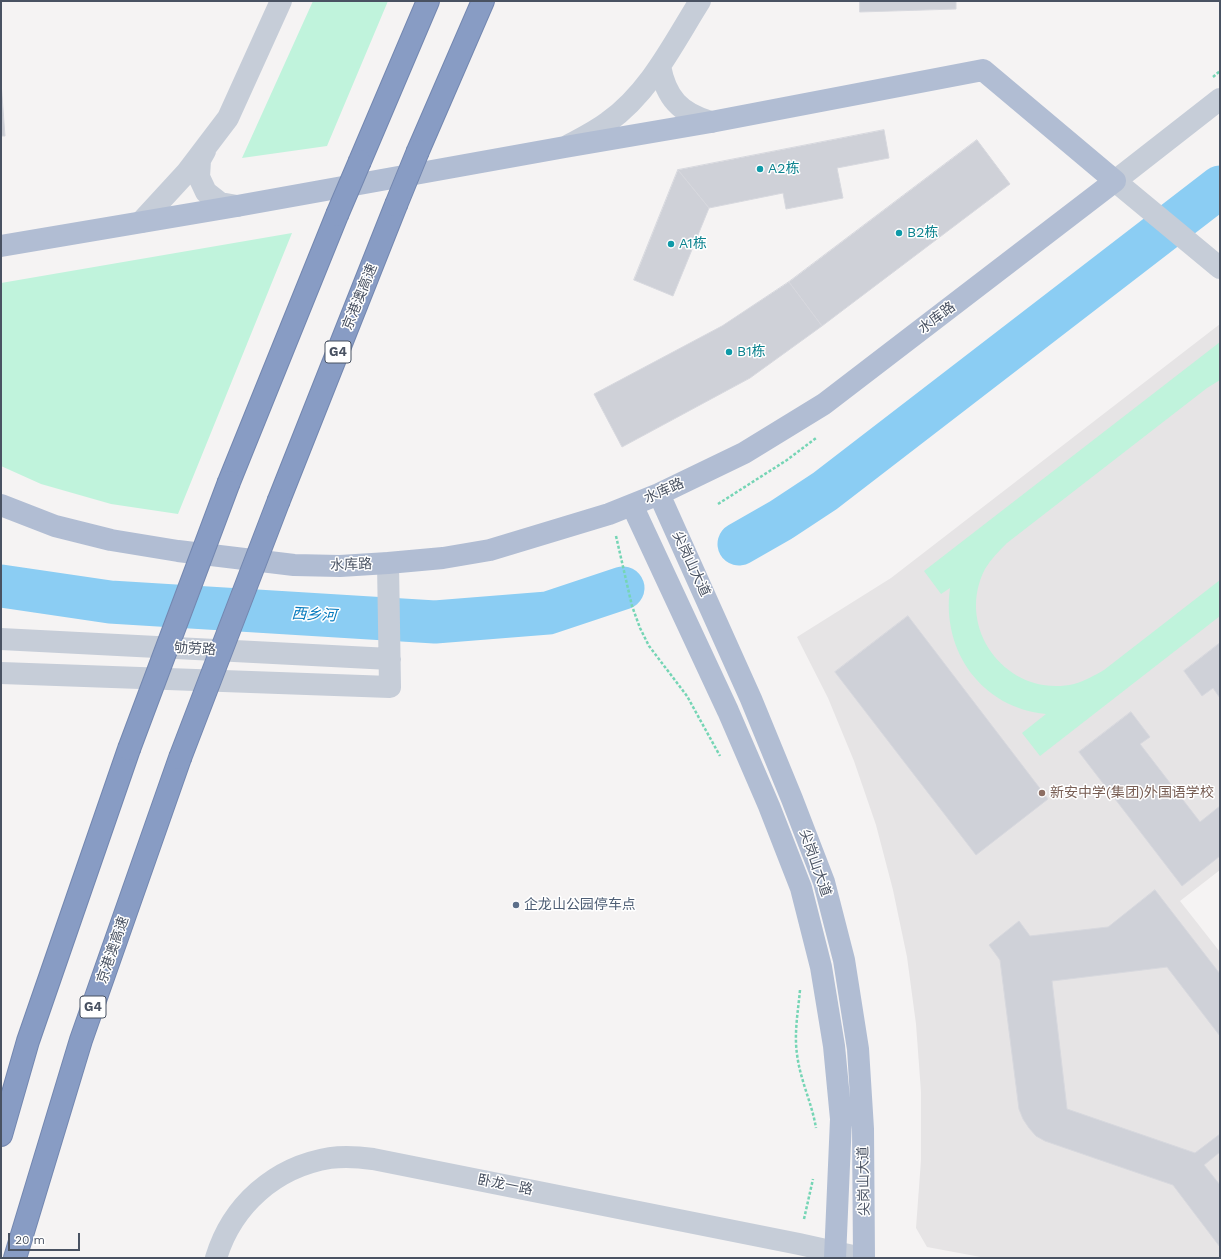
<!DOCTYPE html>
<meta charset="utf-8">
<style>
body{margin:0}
#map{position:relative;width:1221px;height:1259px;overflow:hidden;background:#f5f3f3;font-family:"Work Sans",sans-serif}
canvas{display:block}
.frame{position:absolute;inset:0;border:2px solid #495262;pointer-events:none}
.scale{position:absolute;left:8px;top:1233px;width:72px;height:18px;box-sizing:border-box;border:2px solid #495262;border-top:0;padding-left:5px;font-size:12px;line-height:14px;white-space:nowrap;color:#495262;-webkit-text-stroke:3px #fff;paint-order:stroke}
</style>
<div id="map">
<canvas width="1221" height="1259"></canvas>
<div class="frame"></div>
<div class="scale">20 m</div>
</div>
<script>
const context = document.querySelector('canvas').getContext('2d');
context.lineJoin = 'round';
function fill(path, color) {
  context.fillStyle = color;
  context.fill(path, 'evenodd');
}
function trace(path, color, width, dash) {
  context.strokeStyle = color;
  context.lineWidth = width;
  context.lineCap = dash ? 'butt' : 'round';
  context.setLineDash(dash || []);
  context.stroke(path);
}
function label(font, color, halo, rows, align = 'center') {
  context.font = font + ' "Work Sans","Noto Sans SC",sans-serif';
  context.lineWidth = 3;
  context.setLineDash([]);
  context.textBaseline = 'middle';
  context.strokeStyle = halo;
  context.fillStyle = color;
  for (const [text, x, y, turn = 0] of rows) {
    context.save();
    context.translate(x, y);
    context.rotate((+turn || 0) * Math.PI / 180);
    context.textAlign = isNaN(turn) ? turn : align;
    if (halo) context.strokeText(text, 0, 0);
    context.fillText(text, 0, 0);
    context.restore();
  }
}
fill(new Path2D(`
 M 1220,324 L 1220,870 L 1180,901 L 1220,952 L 1220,1258 L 986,1258 L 927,1247 L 916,1228 L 921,1160 L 921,1092 L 916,1024 L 907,957 L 893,890 L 876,825 L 854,761 L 828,698 L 797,637 L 891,578 Z`), '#e6e4e5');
fill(new Path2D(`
 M 313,1 L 388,1 L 327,146 L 242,158 Z
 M 292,233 L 178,514 L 111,504 L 41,484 L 1,466 L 1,283 Z
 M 1220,342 L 1220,380 L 1207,388 L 1007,543 C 999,551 991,559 985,569 C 954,629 1008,699 1074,684 C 1085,681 1095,675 1104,670 L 1220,580 L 1220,616 L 1040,756 L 1022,733 L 1046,714 C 982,708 941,651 950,588 L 941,594 L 924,571 Z`), '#c0f3dc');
trace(new Path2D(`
 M 739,544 L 781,520 L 825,491 L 1220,187
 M 1,586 L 110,602 L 435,622 L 548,613 L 623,588`), '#8bcdf3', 43);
const building = new Path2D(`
 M 860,1 L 956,1 L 956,9 L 860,12 Z
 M 1,82 L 5,136 L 1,136 Z
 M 884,130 L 889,158 L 837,168 L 843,198 L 786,209 L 783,193 L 709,208 L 678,170 Z
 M 977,140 L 1010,184 L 822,326 L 789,282 Z
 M 678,170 L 709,208 L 673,296 L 634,280 Z
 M 789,282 L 822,326 L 750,378 L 622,447 L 594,394 L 722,326 Z
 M 908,616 L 1048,799 L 976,855 L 835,672 Z
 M 1220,643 L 1220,698 L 1213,688 L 1202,696 L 1184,671 Z
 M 1131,712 L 1150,737 L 1140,744 L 1200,822 L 1220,806 L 1220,856 L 1182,886 L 1079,752 Z
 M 1155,890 L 1220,974 L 1220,1036 L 1167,967 L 1052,981 L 1067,1109 L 1195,1153 L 1220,1134 L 1220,1152 L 1204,1165 L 1220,1185 L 1220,1247 L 1173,1185 L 1045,1141 L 1036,1136 L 1029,1128 L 1023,1119 L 1019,1109 L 1000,960 L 989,945 L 1019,921 L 1030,936 L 1108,927 Z`);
fill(building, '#cfd1d8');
trace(building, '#d7d8de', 1);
const highway = new Path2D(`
 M 418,151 L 483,1
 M 360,161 L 428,1
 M 229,482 L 337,215
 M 279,500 L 396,205
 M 1,1135 L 28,1041 L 129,749
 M 15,1258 L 81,1040 L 180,758`);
trace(highway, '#7387b0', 24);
trace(new Path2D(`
 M 1213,77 L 1220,71
 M 718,504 L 787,460 L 816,438
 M 616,536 L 632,606 L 640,628 L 649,646 L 687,696 L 720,756
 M 800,990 C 798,1012 794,1033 797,1054 C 800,1080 812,1103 816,1128
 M 804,1219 L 813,1179`), '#75d5b5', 2.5, [3, 2]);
trace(new Path2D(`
 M 660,66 C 666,98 680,113 711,122
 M 1220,99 L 1115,181 L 1220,268
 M 569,145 C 582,138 596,131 608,122 C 650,92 673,44 700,1
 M 205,151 L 200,160 L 199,177 L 206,192 L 220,203 L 237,206
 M 141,222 L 187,172 L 228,118 L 281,1
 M 1,639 L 390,659
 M 1,673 L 390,687 L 388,563
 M 216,1258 C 232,1205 275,1167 330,1158 C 344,1156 359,1157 373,1159 L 799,1244 L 862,1258`), '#c6cdd8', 22);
trace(new Path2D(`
 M 1,246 L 237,206 L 565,147 L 711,122 L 983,70 L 1115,181 L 824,404 L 744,453 L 659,494 L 609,514 L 490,550 L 443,558 L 388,563 L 340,566 L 294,565 L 178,551 L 111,540 L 55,526 L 1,505
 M 659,494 L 751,699 L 792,799 L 824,882 L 844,960 L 858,1049 L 863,1129 L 864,1258
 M 632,505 L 728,711 L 769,806 L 801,888 L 821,967 L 834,1046 L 841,1119 L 835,1258`), '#b1bdd3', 22);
trace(highway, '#889cc4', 22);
const highwayBridge = new Path2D(`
 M 396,205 L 418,151
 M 337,215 L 360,161
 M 129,749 L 229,482
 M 180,758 L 279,500`);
trace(highwayBridge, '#7387b0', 24, []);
trace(highwayBridge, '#889cc4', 22);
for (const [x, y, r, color] of [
 [760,169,4,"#0f9aa8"],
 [899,233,4,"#0f9aa8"],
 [671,244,4,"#0f9aa8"],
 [729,352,4,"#0f9aa8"],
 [1042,793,4,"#8d6e63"],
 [516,905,4,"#5c6f8a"]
]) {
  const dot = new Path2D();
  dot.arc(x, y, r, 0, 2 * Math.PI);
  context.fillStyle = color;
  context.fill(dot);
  trace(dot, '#fff', 1.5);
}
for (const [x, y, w] of [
 [338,352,26],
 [93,1007,26]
]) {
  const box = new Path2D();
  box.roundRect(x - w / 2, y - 11, w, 22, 3);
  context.fillStyle = '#fff';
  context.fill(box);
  trace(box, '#495262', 1);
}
label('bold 13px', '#495262', null, [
 ["G4",338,352],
 ["G4",93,1007]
]);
label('14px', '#0d838f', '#fff', [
 ["A2栋",768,169],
 ["B2栋",907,233],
 ["A1栋",679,244],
 ["B1栋",737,352]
], 'left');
label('14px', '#495262', '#fff', [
 ["京港澳高速",360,297,-68],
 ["水库路",937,318,-37],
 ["水库路",664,491,-24],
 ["尖岗山大道",691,564,65],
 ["水库路",351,565,-2],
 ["劬劳路",195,649,3],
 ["尖岗山大道",815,863,71],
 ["京港澳高速",113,950,-71],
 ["尖岗山大道",864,1181,-91],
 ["卧龙一路",505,1185,11]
]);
label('14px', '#785e54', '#fff', [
 ["新安中学(集团)外国语学校",1050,793]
], 'left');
label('14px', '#4e5e75', '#fff', [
 ["企龙山公园停车点",524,905]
], 'left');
label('italic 15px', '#0278bc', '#fff', [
 ["西乡河",314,615,3]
]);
</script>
